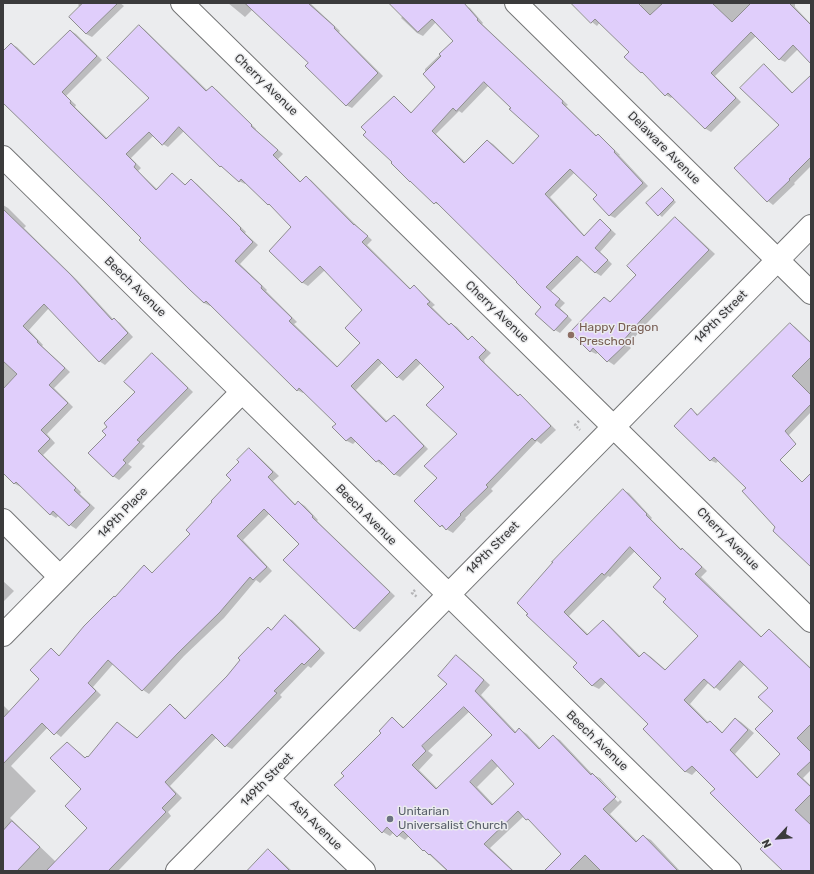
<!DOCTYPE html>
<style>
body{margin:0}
#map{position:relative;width:814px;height:874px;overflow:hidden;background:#ebecee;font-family:Rubik,sans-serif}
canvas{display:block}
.frame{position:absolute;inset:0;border:4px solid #3b3b3c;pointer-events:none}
.north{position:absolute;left:758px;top:818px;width:40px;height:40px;-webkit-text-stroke:3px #ebecee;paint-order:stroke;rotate:244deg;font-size:11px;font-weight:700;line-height:16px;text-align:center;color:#3b3b3c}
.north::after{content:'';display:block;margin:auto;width:14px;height:18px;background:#3b3b3c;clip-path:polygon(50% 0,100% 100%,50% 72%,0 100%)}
</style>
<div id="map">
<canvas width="814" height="874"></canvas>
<div class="frame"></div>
<div class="north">N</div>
</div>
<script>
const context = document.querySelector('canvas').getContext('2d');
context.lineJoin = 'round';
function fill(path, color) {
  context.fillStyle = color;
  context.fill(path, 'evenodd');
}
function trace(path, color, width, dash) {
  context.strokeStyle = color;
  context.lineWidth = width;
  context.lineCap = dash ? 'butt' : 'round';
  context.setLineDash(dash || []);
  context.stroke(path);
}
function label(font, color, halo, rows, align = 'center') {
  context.font = font + ' Rubik,sans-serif';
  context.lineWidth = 3;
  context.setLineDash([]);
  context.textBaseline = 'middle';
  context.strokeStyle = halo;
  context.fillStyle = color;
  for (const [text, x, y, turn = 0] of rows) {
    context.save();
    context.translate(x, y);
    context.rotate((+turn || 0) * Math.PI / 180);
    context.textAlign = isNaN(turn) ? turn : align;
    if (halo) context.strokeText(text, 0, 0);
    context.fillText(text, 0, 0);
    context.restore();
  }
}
fill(new Path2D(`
 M 80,3 L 120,3 L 124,6 L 92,37 L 86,34 L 70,17 L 80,7 L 78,5 Z
 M 228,3 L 310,3 L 340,31 L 339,32 L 383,76 L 352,108 L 346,105 L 309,63 L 253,9 L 245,17 Z
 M 390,3 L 457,3 L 470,8 L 483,23 L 482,24 L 568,105 L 566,106 L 597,136 L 603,139 L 620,155 L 619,155 L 648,186 L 615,218 L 609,215 L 598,195 L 575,172 L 550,197 L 585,236 L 600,221 L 605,224 L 616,234 L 600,252 L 612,264 L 601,276 L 596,273 L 582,260 L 551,291 L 565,303 L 560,308 L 572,320 L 560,333 L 555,330 L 542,307 L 441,206 L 435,203 L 394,98 L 399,101 L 412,113 L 437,87 L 425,74 L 425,69 L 454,41 L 436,22 L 423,36 L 417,33 L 401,18 L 403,16 ZM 489,85 L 541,136 L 514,164 L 493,144 L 488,141 L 466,163 L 436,134 L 459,111 L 462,113 Z
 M 573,3 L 632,3 L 640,5 L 642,3 L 795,3 L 795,7 L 811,24 L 811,63 L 798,49 L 785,62 L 779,59 L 756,36 L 715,76 L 741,102 L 711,132 L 706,129 L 673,96 L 671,98 L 666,95 L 646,74 L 642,72 L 630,52 L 600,22 L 597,26 L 592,22 Z
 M 140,26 L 145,30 L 208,91 L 212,87 L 217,90 L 256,129 L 256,130 L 283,154 L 278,159 L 301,182 L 306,177 L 311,180 L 357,226 L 372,240 L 367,245 L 411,289 L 414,287 L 419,290 L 435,305 L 432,307 L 450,325 L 452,324 L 457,327 L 469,340 L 472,337 L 477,341 L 491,353 L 484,360 L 485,363 L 519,396 L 525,399 L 556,430 L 541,444 L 537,441 L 491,489 L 493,491 L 465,518 L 466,519 L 453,533 L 441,526 L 438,478 L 458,434 L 445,387 L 421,363 L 403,381 L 398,377 L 383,362 L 356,390 L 388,422 L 394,416 L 399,419 L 428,449 L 400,477 L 394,474 L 384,463 L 382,465 L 377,461 L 356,441 L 353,444 L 347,441 L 334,427 L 337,424 L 304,392 L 303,393 L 297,390 L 211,305 L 210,306 L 204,303 L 191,290 L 142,238 L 3,103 L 3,52 L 11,44 L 17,47 L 35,65 L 71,31 L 76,34 L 102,60 L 66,96 L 76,105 L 75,107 L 108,139 L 150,98 ZM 184,131 L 221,166 L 227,170 L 239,181 L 245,184 L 247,182 L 293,227 L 270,251 L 303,283 L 308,286 L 325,270 L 363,310 L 362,343 L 338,367 L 294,324 L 297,322 L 266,291 L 267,290 L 240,264 L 258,245 L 245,233 L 246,232 L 197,184 L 191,180 L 186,185 L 172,174 L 158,190 L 138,171 L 141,168 L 131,158 L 154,135 L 163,144 L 168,147 Z
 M 764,66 L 769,69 L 793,93 L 811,76 L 811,166 L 794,183 L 795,184 L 773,205 L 768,201 L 736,168 L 781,125 Z
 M 664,191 L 676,202 L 662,217 L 647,203 Z
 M 3,205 L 8,208 L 26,226 L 24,228 L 77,280 L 113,319 L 120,323 L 133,337 L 105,365 L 99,361 L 49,308 L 29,330 L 43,345 L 42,346 L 70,372 L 54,388 L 73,407 L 47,434 L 55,443 L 43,455 L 81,492 L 80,494 L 95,508 L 76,529 L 70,525 L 59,515 L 56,518 L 50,514 L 22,486 L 21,487 L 15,484 L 3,471 Z
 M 675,218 L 681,222 L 715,254 L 647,323 L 628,345 L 631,348 L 614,365 L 608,361 L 599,352 L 596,354 L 590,351 L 605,298 L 611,302 L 637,275 Z
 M 790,324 L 795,327 L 811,342 L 811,412 L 744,482 L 719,460 L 716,463 L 710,460 L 691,410 L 699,415 Z
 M 152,355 L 158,358 L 193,392 L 142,444 L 145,446 L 128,464 L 132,467 L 119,480 L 113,476 L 108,435 L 108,427 L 136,392 Z
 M 249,449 L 255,453 L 279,476 L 273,481 L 296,505 L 299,502 L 305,506 L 318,520 L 317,521 L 395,596 L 360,632 L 354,628 L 300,544 L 270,513 L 243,540 L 272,571 L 260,583 L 256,580 L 224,618 L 184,656 L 149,694 L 143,690 L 114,663 L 93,687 L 101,695 L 61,737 L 48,727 L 11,766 L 36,791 L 10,818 L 56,862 L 89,828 L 82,789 L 67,743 L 86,758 L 88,758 L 118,723 L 138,738 L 170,705 L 176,709 L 186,719 L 227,676 L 268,628 L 272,630 L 285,617 L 292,620 L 325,653 L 311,668 L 308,666 L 280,695 L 282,697 L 232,749 L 226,746 L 217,737 L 170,786 L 182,798 L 168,812 L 171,816 L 118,871 L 3,871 L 3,705 L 10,712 L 41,679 L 51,649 L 60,656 L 144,567 L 153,573 L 192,534 L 232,480 L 240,462 Z
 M 623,490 L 629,493 L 652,518 L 651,519 L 682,550 L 688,553 L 707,571 L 701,577 L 762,637 L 769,630 L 775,634 L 811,668 L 811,770 L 803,778 L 811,786 L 811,871 L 784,871 L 765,846 L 716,789 L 697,770 L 692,775 L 686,772 L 645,729 L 650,724 L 606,682 L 599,689 L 593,686 L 574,667 L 578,663 L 527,615 ZM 635,551 L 663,578 L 667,599 L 699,636 L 666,670 L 650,656 L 644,653 L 641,657 L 608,624 L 603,621 L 589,635 L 569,616 L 608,576 L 610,577 ZM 745,664 L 769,688 L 782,754 L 758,778 L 735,754 L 754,733 L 741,722 L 736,719 L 723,733 L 716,726 L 710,722 L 709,723 L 690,704 L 709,682 L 720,691 Z
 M 3,581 L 14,591 L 3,602 Z
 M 456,656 L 464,661 L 490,685 L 481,695 L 516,732 L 519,729 L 527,734 L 540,748 L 553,736 L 560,740 L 593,775 L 600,778 L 622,802 L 610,814 L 638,842 L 643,836 L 651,840 L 680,871 L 546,871 L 563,854 L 533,823 L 524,816 L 490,848 L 514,871 L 447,871 L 409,836 L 405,840 L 394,832 L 390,836 L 383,832 L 345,776 L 383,733 L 392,719 L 405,728 L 448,684 ZM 470,711 L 494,735 L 437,788 L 419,770 L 433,755 L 428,751 ZM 499,765 L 516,784 L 494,805 L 477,787 ZM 593,776 L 598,778 L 620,800 L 618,802 Z
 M 268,850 L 274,854 L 292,871 L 256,871 Z`), '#0003');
const building = new Path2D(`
 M 83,3 L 118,3 L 86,34 L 69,17 Z
 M 245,3 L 308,3 L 335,27 L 334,28 L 378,73 L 346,106 L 305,66 L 308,63 Z
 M 389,3 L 464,3 L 478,19 L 477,20 L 563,101 L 562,103 L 596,136 L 598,134 L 615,151 L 614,152 L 643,183 L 609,216 L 593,199 L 597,195 L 570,169 L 545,194 L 584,236 L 600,219 L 611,230 L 595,248 L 608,260 L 595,273 L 577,256 L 546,287 L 560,299 L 555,305 L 568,316 L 554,331 L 535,314 L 541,307 L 516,282 L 517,282 L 436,202 L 434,204 L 410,181 L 410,182 L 391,163 L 392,162 L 363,135 L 366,132 L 361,127 L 394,96 L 411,113 L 435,87 L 423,74 L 441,56 L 439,54 L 453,41 L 432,19 L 418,32 ZM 484,82 L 511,108 L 509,109 L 539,136 L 513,164 L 487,140 L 464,163 L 432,131 L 453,108 L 456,111 Z
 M 571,3 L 638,3 L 650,15 L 663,3 L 712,3 L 732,22 L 751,3 L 789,3 L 811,25 L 811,64 L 793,45 L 779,60 L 751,32 L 711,73 L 736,98 L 705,129 L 668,93 L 665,96 L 642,72 L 641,73 L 624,57 L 629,52 L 595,19 L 591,23 Z
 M 139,25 L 206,91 L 212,86 L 252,125 L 251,126 L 278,150 L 273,155 L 300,182 L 306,176 L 354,225 L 354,224 L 368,236 L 362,242 L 410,289 L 414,285 L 430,302 L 427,304 L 449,325 L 451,323 L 468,340 L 472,336 L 486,350 L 479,357 L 480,359 L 518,396 L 520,394 L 551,426 L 535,441 L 532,438 L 486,485 L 488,487 L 460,514 L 461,515 L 446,530 L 442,525 L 440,527 L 414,501 L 437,478 L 424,466 L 457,434 L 426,405 L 444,387 L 416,359 L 397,378 L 378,359 L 351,386 L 386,422 L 394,415 L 424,446 L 394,475 L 379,460 L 376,462 L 351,437 L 346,441 L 332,427 L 336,424 L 299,388 L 297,391 L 206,301 L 204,303 L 190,290 L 139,240 L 141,238 L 103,200 L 3,103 L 3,51 L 11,43 L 34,65 L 70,30 L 97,56 L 62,92 L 71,101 L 70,103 L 106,139 L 149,98 L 107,58 ZM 179,127 L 220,167 L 221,166 L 239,182 L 241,179 L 268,205 L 269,204 L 291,227 L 269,251 L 302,283 L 320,266 L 362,310 L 345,328 L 360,343 L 337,367 L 289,321 L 292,318 L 261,288 L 262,286 L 235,261 L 253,242 L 240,229 L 241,228 L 228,215 L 191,179 L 185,185 L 172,173 L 156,190 L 134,167 L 136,164 L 126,154 L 149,132 L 162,145 Z
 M 764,64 L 792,93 L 811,75 L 811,157 L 789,179 L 790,180 L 767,202 L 734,168 L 779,125 L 740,88 Z
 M 662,188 L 674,200 L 658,216 L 646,203 Z
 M 3,209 L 71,275 L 112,320 L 114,318 L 128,333 L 99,362 L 44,304 L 23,326 L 38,341 L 37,342 L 65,368 L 49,385 L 68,403 L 41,430 L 50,439 L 38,451 L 76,488 L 74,490 L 90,505 L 69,526 L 53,511 L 50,515 L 16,482 L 14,484 L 3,473 L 3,389 L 17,374 L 3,361 Z
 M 675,217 L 709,250 L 641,320 L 623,341 L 626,344 L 607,362 L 593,348 L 590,352 L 570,332 L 604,297 L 610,302 L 636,275 L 627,266 Z
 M 790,323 L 811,343 L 811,357 L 792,376 L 811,395 L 811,404 L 785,431 L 796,444 L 780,460 L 802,482 L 811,473 L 811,567 L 773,531 L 775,527 L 742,491 L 746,488 L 714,457 L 710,461 L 674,426 L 691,408 L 697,415 Z
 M 152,353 L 188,388 L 137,440 L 140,442 L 123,460 L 126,463 L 113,477 L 88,453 L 106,435 L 102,431 L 107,427 L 104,423 L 135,392 L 124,382 Z
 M 249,448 L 273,472 L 268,477 L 295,505 L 298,501 L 313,516 L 312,517 L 390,592 L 354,629 L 283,560 L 299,544 L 264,509 L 237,536 L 267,567 L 253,580 L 250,577 L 220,612 L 178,653 L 142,691 L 108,660 L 88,683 L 96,691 L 54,735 L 42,723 L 3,764 L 3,718 L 39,679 L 30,670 L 51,648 L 59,656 L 84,626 L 114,596 L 115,597 L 144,565 L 152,573 L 190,534 L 186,530 L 212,502 L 211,501 L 231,480 L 226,475 L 239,462 L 237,460 Z
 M 623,489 L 647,514 L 646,515 L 681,550 L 682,548 L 702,567 L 695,574 L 761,637 L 769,629 L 811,669 L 811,724 L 797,738 L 811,752 L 811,761 L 797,774 L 811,787 L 811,794 L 795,810 L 811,825 L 811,871 L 783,871 L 760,849 L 763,846 L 710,793 L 715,789 L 692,766 L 685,772 L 643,729 L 648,724 L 601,678 L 592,686 L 573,667 L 577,663 L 526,615 L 528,614 L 517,603 L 553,562 L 552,562 ZM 630,547 L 661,578 L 653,587 L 666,599 L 663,602 L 698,636 L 665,670 L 644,652 L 639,657 L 603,620 L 587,635 L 564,612 L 602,573 L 604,575 ZM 740,661 L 768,688 L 758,697 L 773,711 L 755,729 L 780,754 L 757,778 L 730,750 L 748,730 L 735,718 L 722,733 L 710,721 L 707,723 L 684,700 L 704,679 L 714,688 Z
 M 285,615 L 320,649 L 304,665 L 302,663 L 274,691 L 277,693 L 225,747 L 212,734 L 165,782 L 176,794 L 162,808 L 166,812 L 108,871 L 46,871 L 87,828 L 65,806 L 81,789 L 50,758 L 67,742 L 85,758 L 87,756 L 88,757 L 117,722 L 137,738 L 170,704 L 185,719 L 227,676 L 240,660 L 238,658 L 268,627 L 271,630 Z
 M 456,655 L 484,680 L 475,691 L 515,733 L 519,728 L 539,749 L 553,735 L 591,775 L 592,773 L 616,797 L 603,809 L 636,842 L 643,835 L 678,871 L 601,871 L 585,855 L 569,871 L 544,871 L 561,854 L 528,819 L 526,820 L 518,811 L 484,844 L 513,871 L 448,871 L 430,854 L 429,855 L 424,850 L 423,851 L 403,831 L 397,837 L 387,827 L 382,833 L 334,785 L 344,776 L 341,773 L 381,733 L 379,731 L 392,717 L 403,728 L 447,684 L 438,676 ZM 464,707 L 492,735 L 436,789 L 412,765 L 426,751 L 422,746 ZM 492,760 L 514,784 L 492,805 L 470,782 Z
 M 12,821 L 40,847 L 17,871 L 3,871 L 3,831 Z
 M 268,849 L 290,871 L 247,871 Z`);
fill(building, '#e0cefb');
trace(building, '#8e8d8f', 1);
const minor = new Path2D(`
 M 182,3 L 811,621
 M 516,3 L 811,293
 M 3,157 L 730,871
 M 3,520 L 60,577
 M 3,635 L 242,392
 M 268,779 L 364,871
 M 177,871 L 811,226`);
trace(minor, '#737475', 24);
trace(new Path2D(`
 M 579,421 L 575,425 L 580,430
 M 415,590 L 412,593 L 417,597`), '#b4b4b6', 2.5, [2, 2]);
trace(minor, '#fff', 22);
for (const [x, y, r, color] of [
 [571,335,4,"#8d6e63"],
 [390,819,4,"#6b7280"]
]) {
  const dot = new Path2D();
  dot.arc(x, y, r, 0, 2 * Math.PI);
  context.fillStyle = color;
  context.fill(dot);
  trace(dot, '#ebecee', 1.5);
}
label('12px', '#3b3b3c', '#ebecee', [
 ["Cherry Avenue",266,85,44],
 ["Delaware Avenue",664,148,45],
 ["Beech Avenue",135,287,44],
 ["Cherry Avenue",497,312,44],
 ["149th Street",721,317,-45],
 ["149th Place",123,513,-46],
 ["Beech Avenue",366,515,45],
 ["Cherry Avenue",728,539,45],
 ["149th Street",493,548,-45],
 ["Beech Avenue",597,741,44],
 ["149th Street",267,780,-46],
 ["Ash Avenue",316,825,44]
]);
label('12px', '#785e54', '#ebecee', [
 ["Happy Dragon",579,328],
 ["Preschool",579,342]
], 'left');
label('12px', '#5b616d', '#ebecee', [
 ["Unitarian",398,812],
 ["Universalist Church",398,826]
], 'left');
</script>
